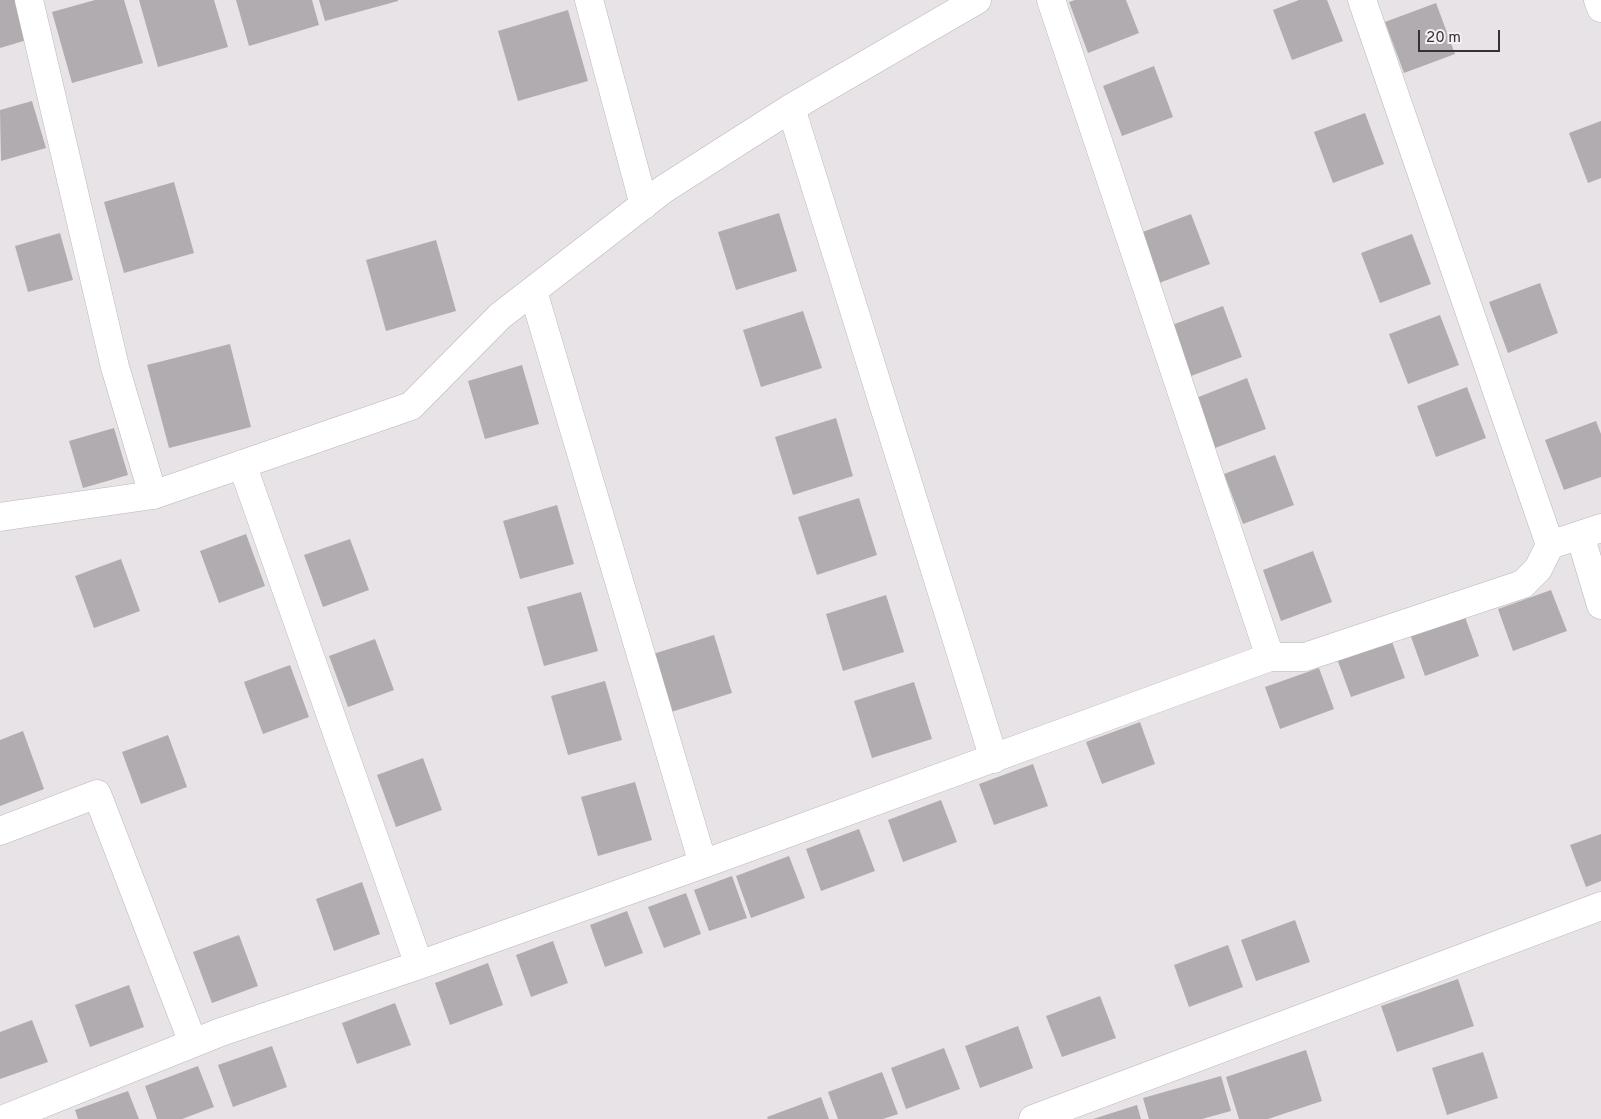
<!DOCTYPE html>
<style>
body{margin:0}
#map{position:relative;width:1601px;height:1119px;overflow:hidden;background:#e7e3e6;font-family:Overpass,sans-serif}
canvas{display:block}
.scale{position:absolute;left:1418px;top:30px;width:82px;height:22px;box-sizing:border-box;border:2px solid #343233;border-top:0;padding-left:6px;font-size:15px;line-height:18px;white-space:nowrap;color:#343233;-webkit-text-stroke:4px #f4f0f3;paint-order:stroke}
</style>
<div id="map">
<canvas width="1601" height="1119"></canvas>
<div class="scale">20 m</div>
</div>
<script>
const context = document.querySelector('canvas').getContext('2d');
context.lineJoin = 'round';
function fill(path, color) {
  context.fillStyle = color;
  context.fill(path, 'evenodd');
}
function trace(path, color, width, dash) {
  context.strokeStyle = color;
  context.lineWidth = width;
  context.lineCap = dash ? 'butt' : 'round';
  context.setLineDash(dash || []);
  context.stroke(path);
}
fill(new Path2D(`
 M 0,0 L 15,0 L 27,40 L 0,48 Z
 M 95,0 L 124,0 L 143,63 L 72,83 L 52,12 Z
 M 139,0 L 214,0 L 228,47 L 158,67 Z
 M 236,0 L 312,0 L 319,25 L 249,46 Z
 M 319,0 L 398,0 L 398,1 L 325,21 Z
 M 1075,0 L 1126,0 L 1139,33 L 1088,53 L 1069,2 Z
 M 1299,0 L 1327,0 L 1343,41 L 1292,60 L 1273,10 Z
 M 1436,3 L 1455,54 L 1404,73 L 1385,22 Z
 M 568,10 L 588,81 L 518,101 L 498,31 Z
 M 1154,66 L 1173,117 L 1122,136 L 1103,86 Z
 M 32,101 L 46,148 L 1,161 L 0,110 Z
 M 1365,113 L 1384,164 L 1333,183 L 1314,132 Z
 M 1601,121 L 1601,178 L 1588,183 L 1569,133 Z
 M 174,182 L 194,253 L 124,273 L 104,202 Z
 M 779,213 L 797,271 L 736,290 L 718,232 Z
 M 1191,214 L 1210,264 L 1159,283 L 1140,233 Z
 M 60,233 L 73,280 L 28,292 L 15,246 Z
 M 1412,234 L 1431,284 L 1380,303 L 1361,253 Z
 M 436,240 L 456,311 L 386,331 L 366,260 Z
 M 1540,283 L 1558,333 L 1508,353 L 1489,302 Z
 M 1223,306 L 1242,357 L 1191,376 L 1172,325 Z
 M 803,311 L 822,368 L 761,387 L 743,330 Z
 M 1440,315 L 1459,365 L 1408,384 L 1389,334 Z
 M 230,344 L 251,427 L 169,448 L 147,365 Z
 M 522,365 L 539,424 L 485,439 L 468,381 Z
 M 1247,378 L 1266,429 L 1215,448 L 1196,398 Z
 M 1467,387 L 1486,438 L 1436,457 L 1417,406 Z
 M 836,418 L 853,476 L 793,495 L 775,437 Z
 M 1596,421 L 1601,434 L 1601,477 L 1564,490 L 1545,440 Z
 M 114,428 L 128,475 L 83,488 L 69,441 Z
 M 1275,455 L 1294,505 L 1243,524 L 1224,474 Z
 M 859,498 L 877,555 L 817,575 L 798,517 Z
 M 557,505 L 574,564 L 520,579 L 503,521 Z
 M 246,534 L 265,586 L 219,603 L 200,551 Z
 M 350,539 L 369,590 L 323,607 L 304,555 Z
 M 1313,551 L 1332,602 L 1281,621 L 1263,570 Z
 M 121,559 L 140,611 L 94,628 L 75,576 Z
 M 1551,590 L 1567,631 L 1513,651 L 1498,609 Z
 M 581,592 L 598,651 L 544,666 L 527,607 Z
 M 886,595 L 904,652 L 843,671 L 826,614 Z
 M 1464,614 L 1479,656 L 1425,676 L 1410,634 Z
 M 714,635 L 732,693 L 671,712 L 653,654 Z
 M 1390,636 L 1405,678 L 1351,697 L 1336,656 Z
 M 375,639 L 394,690 L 348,707 L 329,656 Z
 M 290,665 L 309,717 L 263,734 L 244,682 Z
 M 1319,668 L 1334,709 L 1280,729 L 1265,687 Z
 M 605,681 L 622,740 L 568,755 L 551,696 Z
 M 914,682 L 932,739 L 872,758 L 854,701 Z
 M 1140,722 L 1155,764 L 1102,784 L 1086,742 Z
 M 23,731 L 44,789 L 0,806 L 0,740 Z
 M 168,735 L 187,787 L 141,804 L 122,752 Z
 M 423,758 L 442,810 L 396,827 L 377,775 Z
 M 1033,764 L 1048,806 L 994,825 L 979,784 Z
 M 635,782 L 652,840 L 598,856 L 581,797 Z
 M 941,800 L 957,842 L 903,862 L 888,820 Z
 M 859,829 L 875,871 L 821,891 L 806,849 Z
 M 1601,834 L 1601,881 L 1586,887 L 1570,845 Z
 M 789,856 L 805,898 L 751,918 L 736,876 Z
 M 732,876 L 747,918 L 709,931 L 694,890 Z
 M 362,882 L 380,934 L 334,951 L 316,899 Z
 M 686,893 L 701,934 L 664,948 L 648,907 Z
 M 627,911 L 643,953 L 605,967 L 590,925 Z
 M 1295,920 L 1310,962 L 1256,981 L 1241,940 Z
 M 239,935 L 258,986 L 212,1003 L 193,952 Z
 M 553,941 L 568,983 L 531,997 L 516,955 Z
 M 1228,945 L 1243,987 L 1189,1007 L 1174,965 Z
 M 488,963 L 503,1005 L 450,1025 L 435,983 Z
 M 1458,979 L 1474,1026 L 1397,1052 L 1381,1006 Z
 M 129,985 L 144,1027 L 90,1047 L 75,1005 Z
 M 1100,996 L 1116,1038 L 1062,1057 L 1046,1016 Z
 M 395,1003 L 411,1045 L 357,1064 L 342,1023 Z
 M 32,1020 L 48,1062 L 0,1079 L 0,1032 Z
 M 1018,1026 L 1033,1068 L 980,1088 L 965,1046 Z
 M 272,1046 L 287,1087 L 233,1107 L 218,1065 Z
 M 944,1048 L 960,1089 L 906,1109 L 891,1068 Z
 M 1306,1050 L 1322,1101 L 1268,1119 L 1239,1119 L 1226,1077 Z
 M 1483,1052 L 1498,1098 L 1447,1115 L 1432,1068 Z
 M 198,1066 L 214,1107 L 182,1119 L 157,1119 L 145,1086 Z
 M 882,1072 L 898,1114 L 883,1119 L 838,1119 L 828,1092 Z
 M 1221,1076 L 1231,1111 L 1202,1119 L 1149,1119 L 1143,1098 Z
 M 128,1091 L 139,1119 L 78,1119 L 75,1110 Z
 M 821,1097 L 829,1119 L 768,1119 L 767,1117 Z
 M 1137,1105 L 1141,1119 L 1093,1119 Z`), '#b0acaf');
const minor = new Path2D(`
 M 29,0 L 115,367 L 153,495
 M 589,0 L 644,205
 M 1051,0 L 1270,657
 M 1362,0 L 1550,545
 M 1598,0 L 1601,8
 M 791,108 L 994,759
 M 533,291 L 703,864
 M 242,464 L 419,965
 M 0,517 L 153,495 L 411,406 L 500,316 L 664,189 L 791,108 L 977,0
 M 1580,535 L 1601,605
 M 0,831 L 97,794 L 193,1043
 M 4,1119 L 221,1032 L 419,965 L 703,864 L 1270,657 L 1305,657 L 1523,584 L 1538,569 L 1550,545 L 1601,528
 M 1033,1119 L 1601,906`);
trace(minor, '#bab7ba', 29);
trace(minor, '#fff', 28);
</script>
